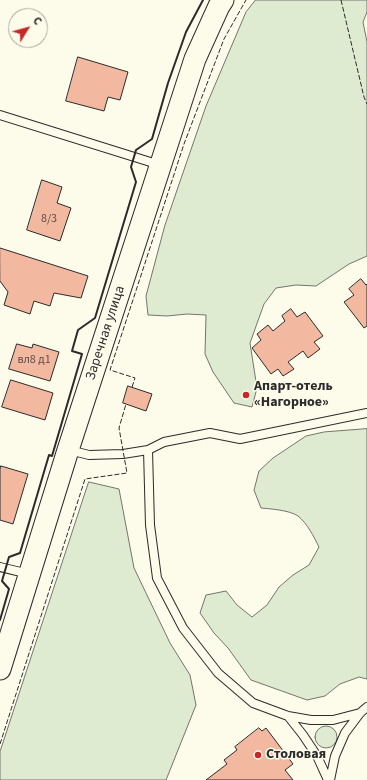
<!DOCTYPE html>
<meta charset="utf-8">
<style>
body{margin:0}
#map{position:relative;width:367px;height:780px;overflow:hidden;background:#fdfbea;font-family:"Source Sans 3",sans-serif}
canvas{display:block}
.north{position:absolute;left:8px;top:8px;width:40px;height:40px;box-sizing:border-box;background:#fdfbea;border:1px solid #a9a89e;border-radius:50%;rotate:53deg;font-size:11px;font-weight:700;line-height:16px;text-align:center;color:#2b2b2b}
.north::after{content:'';display:block;margin:auto;width:14px;height:18px;background:#c62828;clip-path:polygon(50% 0,100% 100%,50% 72%,0 100%)}
</style>
<div id="map">
<canvas width="367" height="780"></canvas>
<div class="north">С</div>
</div>
<script>
const context = document.querySelector('canvas').getContext('2d');
context.lineJoin = 'round';
function fill(path, color) {
  context.fillStyle = color;
  context.fill(path, 'evenodd');
}
function trace(path, color, width, dash) {
  context.strokeStyle = color;
  context.lineWidth = width;
  context.lineCap = dash ? 'butt' : 'round';
  context.setLineDash(dash || []);
  context.stroke(path);
}
function label(font, color, halo, rows, align = 'center') {
  context.font = font + ' "Source Sans 3",sans-serif';
  context.lineWidth = 3;
  context.setLineDash([]);
  context.textBaseline = 'middle';
  context.strokeStyle = halo;
  context.fillStyle = color;
  for (const [text, x, y, turn = 0] of rows) {
    context.save();
    context.translate(x, y);
    context.rotate((+turn || 0) * Math.PI / 180);
    context.textAlign = isNaN(turn) ? turn : align;
    if (halo) context.strokeText(text, 0, 0);
    context.fillText(text, 0, 0);
    context.restore();
  }
}
const green = new Path2D(`
 M 256,0 L 367,0 L 367,12 L 363,22 L 367,42 L 367,256 L 349,264 L 316,286 L 296,285 L 276,288 L 264,304 L 250,343 L 257,388 L 252,407 L 234,403 L 213,372 L 205,354 L 206,315 L 187,314 L 167,316 L 148,315 L 146,296 L 165,225 L 206,106 L 246,12 Z
 M 367,429 L 367,679 L 359,677 L 340,684 L 325,696 L 307,700 L 251,680 L 228,648 L 214,633 L 200,613 L 206,595 L 226,591 L 237,605 L 252,617 L 267,605 L 279,587 L 293,575 L 309,565 L 319,547 C 314,537 307,523 298,516 C 289,510 271,509 261,508 L 254,490 L 259,471 L 273,458 L 306,436 L 324,432 Z
 M 89,482 L 119,489 L 134,568 L 170,643 L 190,675 L 196,705 L 166,780 L 0,780 L 0,752 Z
 M315 737a11 11 0 1 1 22 0a11 11 0 1 1-22 0Z`);
fill(green, '#deebd1');
trace(green, '#74746e', 1);
const building = new Path2D(`
 M 78,57 L 128,72 L 120,100 L 108,97 L 104,111 L 66,101 Z
 M 42,180 L 62,187 L 57,203 L 71,208 L 60,241 L 27,230 Z
 M 0,248 L 88,276 L 81,298 L 54,293 L 50,306 L 34,301 L 30,314 L 4,305 L 8,292 L 0,281 Z
 M 361,279 L 366,285 L 367,284 L 367,326 L 364,328 L 344,302 L 354,295 L 349,289 Z
 M 291,309 L 297,317 L 305,312 L 323,336 L 314,342 L 320,349 L 308,358 L 303,351 L 288,362 L 294,369 L 283,376 L 278,369 L 271,374 L 252,348 L 261,340 L 257,334 L 268,325 L 273,331 L 285,321 L 282,316 Z
 M 17,344 L 32,348 L 33,344 L 59,352 L 50,381 L 9,369 Z
 M 11,380 L 53,393 L 45,420 L 2,407 Z
 M 128,386 L 152,394 L 146,411 L 123,403 Z
 M 1,466 L 28,474 L 13,524 L 0,520 L 0,470 Z
 M 259,728 L 262,731 L 266,728 L 293,764 L 285,770 L 293,780 L 206,780 L 227,764 L 224,760 L 237,750 L 235,747 Z`);
fill(building, '#f2b8a0');
trace(building, '#2b2b2b', 1);
const service = new Path2D(`
 M 0,115 L 160,165
 M 69,450 L 89,455 L 123,454 L 148,450 L 164,442 L 210,433 L 240,439 L 367,413
 M 148,450 L 150,525 L 157,578 L 183,628 L 218,673 L 253,703 L 288,716 L 311,720 L 333,720 L 360,713
 M 0,567 L 29,574
 M 288,716 L 303,735 L 317,756 L 328,780
 M 330,780 L 335,756 L 345,733 L 360,713 L 367,707`);
const secondary = new Path2D(`
 M 0,669 L 68,450 L 195,59 L 219,6 L 223,0`);
trace(service, '#2b2b2b', 10);
trace(secondary, '#2b2b2b', 23);
trace(service, '#fdfbea', 8);
trace(secondary, '#fdfbea', 21);
trace(new Path2D(`
 M 341,0 L 364,97 L 367,104
 M 132,387 L 135,378 L 110,370 L 184,144 L 224,39 L 246,0
 M 0,744 L 85,479 L 127,473 L 119,428 L 126,404`), '#2b2b2b', 1, [5, 2]);
trace(new Path2D(`
 M 0,620 L 9,589 L 2,581 L 9,557 L 20,553 L 49,455 L 52,456 L 82,354 L 72,351 L 78,330 L 95,318 L 136,182 L 131,167 L 136,150 L 152,139 L 168,83 L 186,32 L 203,0`), '#2b2b2b', 2);
for (const [x, y, r, color] of [
 [246,395,4,"#c62828"],
 [258,755,4,"#c62828"]
]) {
  const dot = new Path2D();
  dot.arc(x, y, r, 0, 2 * Math.PI);
  context.fillStyle = color;
  context.fill(dot);
  trace(dot, '#fdfbea', 1.5);
}
label('12px', '#5d4e48', null, [
 ["8/3",49,219],
 ["вл8 д1",34,360]
]);
label('14px', '#2b2b2b', '#fdfbea', [
 ["Заречная улица",106,333,-72]
]);
label('bold 14px', '#2b2b2b', '#fdfbea', [
 ["Апарт-отель",254,387],
 ["«Нагорное»",254,403],
 ["Столовая",266,755]
], 'left');
</script>
